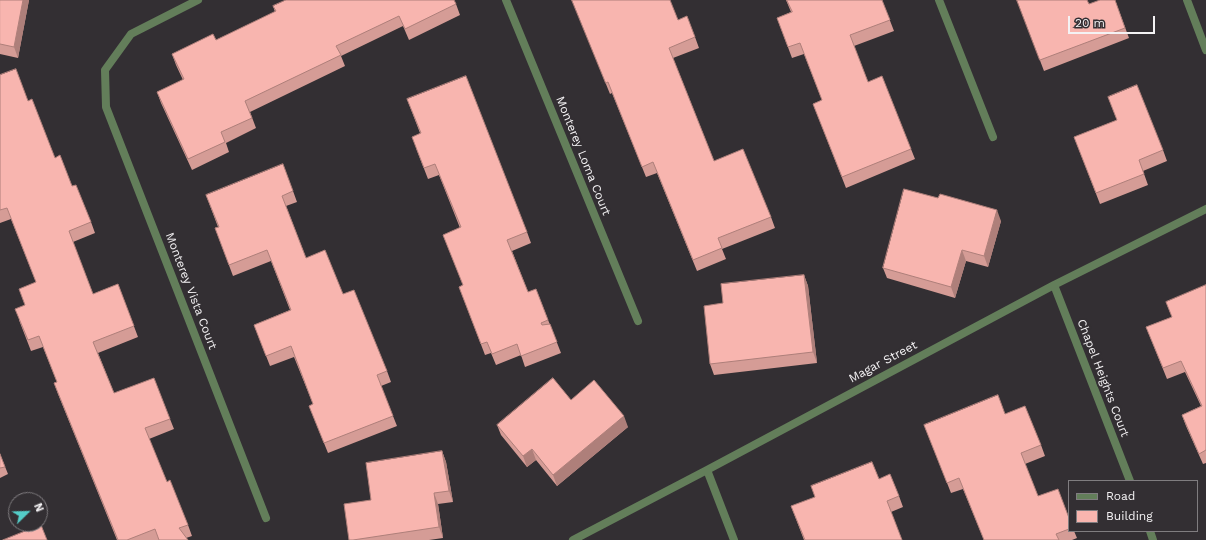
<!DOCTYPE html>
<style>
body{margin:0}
#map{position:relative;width:1206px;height:540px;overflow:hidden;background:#332f33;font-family:"Work Sans",sans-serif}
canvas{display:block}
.legend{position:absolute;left:1068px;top:480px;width:130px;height:52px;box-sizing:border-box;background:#332f33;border:1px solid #807d80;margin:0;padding:5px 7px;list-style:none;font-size:12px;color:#f4f2f4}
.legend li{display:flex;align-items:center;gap:8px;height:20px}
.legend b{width:20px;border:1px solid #807d80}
.north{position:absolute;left:8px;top:492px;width:40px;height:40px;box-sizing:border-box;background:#332f33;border:1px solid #807d80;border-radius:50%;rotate:67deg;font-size:11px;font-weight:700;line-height:16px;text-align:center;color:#f4f2f4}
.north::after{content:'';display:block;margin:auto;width:14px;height:18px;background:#54cdc8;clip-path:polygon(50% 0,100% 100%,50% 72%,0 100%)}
.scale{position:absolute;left:1068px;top:16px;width:87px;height:18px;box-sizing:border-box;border:2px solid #f4f2f4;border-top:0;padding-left:5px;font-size:12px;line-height:14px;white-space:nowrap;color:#f4f2f4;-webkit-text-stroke:3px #332f33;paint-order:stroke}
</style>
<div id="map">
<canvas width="1206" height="540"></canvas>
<ul class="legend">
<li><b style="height:5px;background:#637e5a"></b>Road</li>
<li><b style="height:11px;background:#f8b5af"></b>Building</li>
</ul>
<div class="north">N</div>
<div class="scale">20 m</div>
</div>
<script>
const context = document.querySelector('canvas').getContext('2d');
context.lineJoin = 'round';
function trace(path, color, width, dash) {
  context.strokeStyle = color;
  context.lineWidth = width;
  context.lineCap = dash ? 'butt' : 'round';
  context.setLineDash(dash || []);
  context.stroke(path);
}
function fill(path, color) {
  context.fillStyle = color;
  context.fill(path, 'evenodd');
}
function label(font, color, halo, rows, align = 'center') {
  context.font = font + ' "Work Sans",sans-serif';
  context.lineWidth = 4;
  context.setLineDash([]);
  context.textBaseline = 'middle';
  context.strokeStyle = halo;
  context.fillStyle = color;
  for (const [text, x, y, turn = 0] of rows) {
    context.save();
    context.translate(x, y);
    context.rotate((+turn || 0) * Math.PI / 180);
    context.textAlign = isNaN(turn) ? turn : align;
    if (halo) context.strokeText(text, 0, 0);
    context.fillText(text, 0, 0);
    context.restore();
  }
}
trace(new Path2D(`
 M 198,0 L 131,34 L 105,70 L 106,107 L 266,518
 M 506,0 L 638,321
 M 939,0 L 993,137
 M 1187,0 L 1206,50
 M 1054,285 L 1130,481
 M 707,470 L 734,540
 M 1150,531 L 1153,540
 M 573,540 L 707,470 L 1054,285 L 1206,209`), '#637e5a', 8);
fill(new Path2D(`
 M 0,0 L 29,0 L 18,58 L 0,54 Z
 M 572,0 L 678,20 L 695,37 L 699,48 L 673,58 L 714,161 L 771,217 L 775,228 L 722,249 L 726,259 L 697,271 L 657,173 L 646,177 L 612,93 L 610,94 Z
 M 786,0 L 882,0 L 894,31 L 854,46 L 868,82 L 911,149 L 915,159 L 846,188 L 813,104 L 822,100 L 804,54 L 792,58 L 777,18 L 791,12 Z
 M 1017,0 L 1089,4 L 1115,0 L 1129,38 L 1044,71 Z
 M 456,4 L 460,15 L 409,40 L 403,26 L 341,56 L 345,66 L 250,112 L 256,128 L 226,143 L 229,152 L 192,170 L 161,103 L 157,92 L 183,80 L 176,65 L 172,54 L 216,40 L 275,12 L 273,6 Z
 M 0,75 L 28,101 L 55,158 L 72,186 L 91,222 L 95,233 L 73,242 L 93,294 L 118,284 L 138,337 L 98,353 L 114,393 L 170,419 L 174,429 L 149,439 L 167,482 L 188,525 L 192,536 L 186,538 L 188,540 L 117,540 L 58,394 L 54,383 L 57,382 L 43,347 L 31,351 L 19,320 L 25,305 L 36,282 L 11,219 L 0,223 Z
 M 1108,97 L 1163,150 L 1167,161 L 1143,171 L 1148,185 L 1100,204 L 1074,137 L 1117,120 Z
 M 407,99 L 527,232 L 531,243 L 512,251 L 528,292 L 536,289 L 561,353 L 525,367 L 521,355 L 496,365 L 491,353 L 485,355 L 459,287 L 463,285 L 443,235 L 460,228 L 439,175 L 428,179 L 416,148 L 420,133 Z
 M 293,191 L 297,202 L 286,206 L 306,258 L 343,294 L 387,371 L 391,382 L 381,386 L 397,426 L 328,453 L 309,406 L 313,404 L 294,357 L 270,366 L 254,325 L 290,310 L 271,261 L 233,276 L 215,228 L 218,227 L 206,195 Z
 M 938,198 L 1001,221 L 988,267 L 966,261 L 955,298 L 887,278 L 883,268 Z
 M 804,275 L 808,286 L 817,363 L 714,375 L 710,364 L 723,303 Z
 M 1206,285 L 1206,463 L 1203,464 L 1186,426 L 1182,415 L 1201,406 L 1185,372 L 1167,379 L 1146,327 L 1172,317 L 1166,302 Z
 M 571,400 L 628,427 L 557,486 L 536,460 L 527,467 L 501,435 L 497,425 Z
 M 1005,414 L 1041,445 L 1045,456 L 1025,464 L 1038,496 L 1069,518 L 1069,531 L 1074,531 L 1077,538 L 1072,540 L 984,540 L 963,489 L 951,493 L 924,425 Z
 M 442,451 L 446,462 L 453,502 L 438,504 L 443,538 L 429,540 L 349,540 L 371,500 Z
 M 0,454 L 8,474 L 0,478 Z
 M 879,479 L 899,496 L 903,507 L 891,512 L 902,540 L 804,540 L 791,506 Z`), '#d59c96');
fill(new Path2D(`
 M 23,0 L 29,0 L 18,58 L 14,47 Z
 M 997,210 L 1001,221 L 988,267 L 984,256 Z
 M 962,250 L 966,261 L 955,298 L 951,287 Z
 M 804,275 L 808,286 L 817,363 L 813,352 Z
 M 624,416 L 628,427 L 557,486 L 553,475 Z
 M 532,449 L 536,460 L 527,467 L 523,456 Z
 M 442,451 L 446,462 L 453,502 L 449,491 Z
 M 434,493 L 438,504 L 443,538 L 439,527 Z`), '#ae7f7a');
const building = new Path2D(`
 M 0,0 L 23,0 L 14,47 L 0,44 Z
 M 286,0 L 454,0 L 456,4 L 405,29 L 399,16 L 336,46 L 341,55 L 245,101 L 252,118 L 221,132 L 225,142 L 188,159 L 157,92 L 184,79 L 172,54 L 213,34 L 216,40 L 276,11 L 273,6 Z
 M 572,0 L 670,0 L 678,20 L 687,16 L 695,37 L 669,48 L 714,161 L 743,149 L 771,217 L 718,238 L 722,248 L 693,260 L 653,162 L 642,167 L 608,82 L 606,83 Z
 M 787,0 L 882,0 L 890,20 L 850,35 L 868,82 L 882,76 L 911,149 L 842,177 L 813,104 L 822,100 L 800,43 L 788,47 L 777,18 L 792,12 Z
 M 1017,0 L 1087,0 L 1089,4 L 1100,0 L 1115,0 L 1125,28 L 1040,60 Z
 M 16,69 L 28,101 L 32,99 L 55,158 L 60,155 L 72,186 L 76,185 L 91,222 L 69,231 L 93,294 L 118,284 L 134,326 L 93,342 L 114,393 L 154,378 L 170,419 L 145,428 L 167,482 L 170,480 L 188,525 L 179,528 L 188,540 L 159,540 L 155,529 L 127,540 L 118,540 L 54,383 L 57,382 L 39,336 L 28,340 L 15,309 L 25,305 L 19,289 L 36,282 L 7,208 L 0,210 L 0,75 Z
 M 466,76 L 527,232 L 507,240 L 528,292 L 536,289 L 548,320 L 541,323 L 542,325 L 550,324 L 557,342 L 521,356 L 517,344 L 492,354 L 487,342 L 481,344 L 459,287 L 463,285 L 443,235 L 461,227 L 435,164 L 424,168 L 412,137 L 421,133 L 407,99 Z
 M 1137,85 L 1163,150 L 1139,160 L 1144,174 L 1096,193 L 1074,137 L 1117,120 L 1108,97 Z
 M 283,164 L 293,191 L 282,196 L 306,258 L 325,250 L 343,294 L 354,290 L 387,371 L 377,375 L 393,416 L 324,443 L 309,406 L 313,404 L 291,346 L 266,356 L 254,325 L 291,310 L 267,250 L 229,265 L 215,228 L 219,227 L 206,195 Z
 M 904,189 L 938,198 L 940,194 L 997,210 L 984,256 L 962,250 L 951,287 L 883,268 Z
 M 804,275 L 813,352 L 710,364 L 704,306 L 723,303 L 721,284 Z
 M 1206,285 L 1206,450 L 1199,454 L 1182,415 L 1202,406 L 1181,361 L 1163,368 L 1146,327 L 1172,317 L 1166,302 Z
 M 553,378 L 571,400 L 594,380 L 624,416 L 553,475 L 532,449 L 523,456 L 497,425 Z
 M 998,395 L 1005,414 L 1025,406 L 1041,445 L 1021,453 L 1038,496 L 1058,489 L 1069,518 L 1069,529 L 1056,534 L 1059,540 L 984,540 L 959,478 L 947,483 L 924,425 Z
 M 442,451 L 449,491 L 434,493 L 439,527 L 353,540 L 349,540 L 344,504 L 371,500 L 366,463 Z
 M 0,454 L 5,467 L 0,468 Z
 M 872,462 L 879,479 L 890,474 L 899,496 L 887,501 L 902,540 L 805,540 L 791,506 L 815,497 L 811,486 Z
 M 41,525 L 47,540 L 3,540 Z`);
fill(building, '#f8b5af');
trace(building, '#ae7f7a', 1);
label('12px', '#f4f2f4', '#332f33', [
 ["Monterey Loma Court",583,156,68],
 ["Monterey Vista Court",191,291,69],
 ["Magar Street",883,362,-28],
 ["Chapel Heights Court",1103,378,69]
]);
</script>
